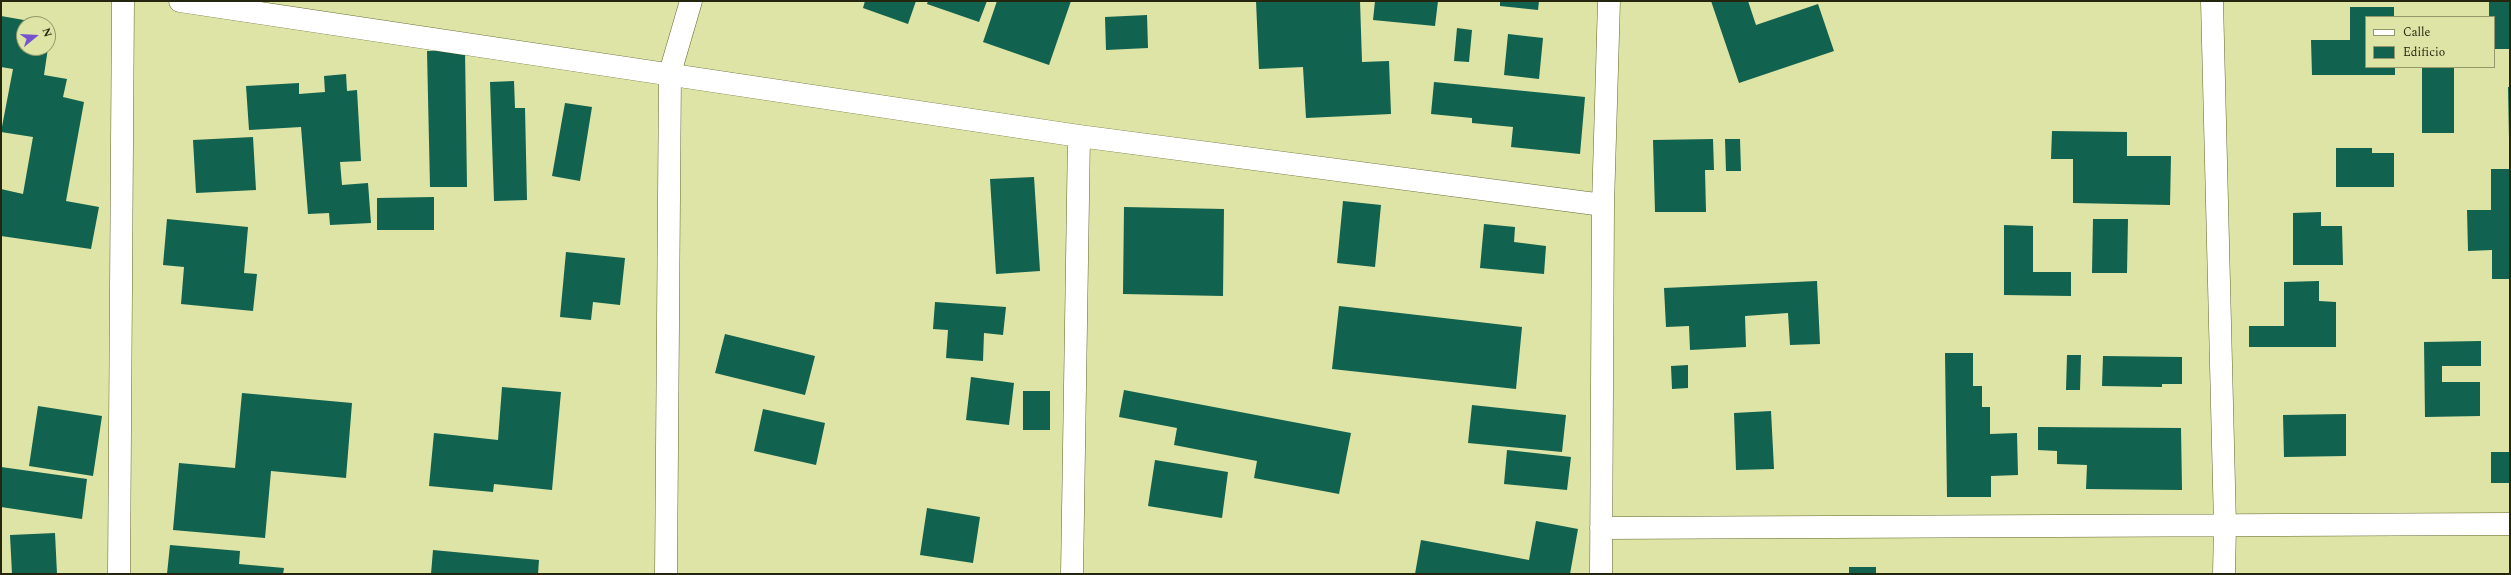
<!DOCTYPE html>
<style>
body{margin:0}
#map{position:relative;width:2511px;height:575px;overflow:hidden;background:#dee3a6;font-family:Spectral,serif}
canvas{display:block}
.frame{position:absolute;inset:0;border:2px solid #24260e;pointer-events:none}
.legend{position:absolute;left:2365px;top:16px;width:130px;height:52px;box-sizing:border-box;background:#dee3a6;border:1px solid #949769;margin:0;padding:5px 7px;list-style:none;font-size:12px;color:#24260e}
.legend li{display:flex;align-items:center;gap:8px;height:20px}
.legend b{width:20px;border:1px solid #949769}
.north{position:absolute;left:16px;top:16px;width:40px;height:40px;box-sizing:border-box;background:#dee3a6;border:1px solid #949769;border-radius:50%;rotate:72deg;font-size:11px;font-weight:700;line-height:16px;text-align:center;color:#24260e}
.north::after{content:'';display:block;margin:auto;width:14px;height:18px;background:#7554cd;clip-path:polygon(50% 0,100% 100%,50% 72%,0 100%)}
</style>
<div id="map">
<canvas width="2511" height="575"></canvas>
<div class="frame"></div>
<ul class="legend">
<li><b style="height:5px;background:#fff"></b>Calle</li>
<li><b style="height:11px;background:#11624e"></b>Edificio</li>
</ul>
<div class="north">N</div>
</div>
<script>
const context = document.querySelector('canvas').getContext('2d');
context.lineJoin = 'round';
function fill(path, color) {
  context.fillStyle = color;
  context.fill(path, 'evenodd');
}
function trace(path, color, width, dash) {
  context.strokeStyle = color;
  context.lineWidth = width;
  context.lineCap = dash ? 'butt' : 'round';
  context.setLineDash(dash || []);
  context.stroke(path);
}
fill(new Path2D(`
 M 865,1 L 916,1 L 908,24 L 863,8 Z
 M 928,1 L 987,1 L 979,22 L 927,4 Z
 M 997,1 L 1071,1 L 1049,65 L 983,42 Z
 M 1256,1 L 1360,1 L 1362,62 L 1389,61 L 1391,114 L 1306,118 L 1303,67 L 1259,69 Z
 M 1375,1 L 1438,1 L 1435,26 L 1373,20 Z
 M 1500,1 L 1539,1 L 1538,10 L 1500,6 Z
 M 1711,1 L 1748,1 L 1756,25 L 1818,4 L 1834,51 L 1739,83 Z
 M 2489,1 L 2510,1 L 2510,49 L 2494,49 L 2494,17 L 2489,17 Z
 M 2350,7 L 2394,7 L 2394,17 L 2366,17 L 2366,67 L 2395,67 L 2395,75 L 2312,75 L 2311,40 L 2350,40 Z
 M 1147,15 L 1148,48 L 1106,50 L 1105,17 Z
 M 1,16 L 41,23 L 24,24 L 24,48 L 48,48 L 44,75 L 67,79 L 63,97 L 84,102 L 66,201 L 99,207 L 91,249 L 1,236 L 1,189 L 23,194 L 33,137 L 1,132 L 13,69 L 1,67 Z
 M 48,25 L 52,25 L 49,46 L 48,46 Z
 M 1457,28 L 1472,30 L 1469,62 L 1454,61 Z
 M 1508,34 L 1543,38 L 1539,79 L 1504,75 Z
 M 465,50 L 467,187 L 430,187 L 427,51 Z
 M 2422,67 L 2454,67 L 2454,133 L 2422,133 Z
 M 346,74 L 347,91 L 357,90 L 361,161 L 340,162 L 342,185 L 368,183 L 371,223 L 330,225 L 329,213 L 308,214 L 301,127 L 249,130 L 246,86 L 299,83 L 299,94 L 325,92 L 324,76 Z
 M 514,81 L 515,108 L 525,108 L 527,200 L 494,201 L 490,82 Z
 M 1434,82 L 1585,97 L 1580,154 L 1511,147 L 1513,127 L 1472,123 L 1472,118 L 1431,114 Z
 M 2508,87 L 2510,87 L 2510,138 L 2509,138 Z
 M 565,103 L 592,107 L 580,181 L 552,176 Z
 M 2052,131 L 2127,132 L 2127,156 L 2171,156 L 2170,205 L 2073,203 L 2073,159 L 2051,159 Z
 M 253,137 L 256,190 L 196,193 L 193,140 Z
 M 1713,139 L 1714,170 L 1705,170 L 1706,212 L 1655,212 L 1653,140 Z
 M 1725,139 L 1740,139 L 1741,171 L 1726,171 Z
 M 2336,148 L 2372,148 L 2372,153 L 2394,153 L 2394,187 L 2336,187 Z
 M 2491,169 L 2510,169 L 2510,279 L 2492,279 L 2492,250 L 2468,251 L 2467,210 L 2491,210 Z
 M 1034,177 L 1040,271 L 996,274 L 990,179 Z
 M 434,197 L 434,230 L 377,230 L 377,198 Z
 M 1343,201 L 1381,205 L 1375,267 L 1337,263 Z
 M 1124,207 L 1224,209 L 1223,296 L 1123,294 Z
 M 2321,212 L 2321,226 L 2342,226 L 2343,265 L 2293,265 L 2293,213 Z
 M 167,219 L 248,227 L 244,273 L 257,274 L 253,311 L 181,304 L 184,267 L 163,265 Z
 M 2093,219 L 2128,219 L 2127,273 L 2092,273 Z
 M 1484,224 L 1515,227 L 1514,242 L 1546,246 L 1544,274 L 1480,268 Z
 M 2004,225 L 2033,226 L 2033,272 L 2071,272 L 2071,296 L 2004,295 Z
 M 566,252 L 625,258 L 620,305 L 593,302 L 591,320 L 560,317 Z
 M 1817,281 L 1820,344 L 1790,345 L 1788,313 L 1745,316 L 1746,347 L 1690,350 L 1689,326 L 1666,327 L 1664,288 Z
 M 2319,281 L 2319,301 L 2336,302 L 2336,347 L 2249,347 L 2249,326 L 2284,326 L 2284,282 Z
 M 935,302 L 1006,307 L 1003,335 L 984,333 L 983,361 L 946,358 L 948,330 L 933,329 Z
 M 1339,306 L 1522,327 L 1516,389 L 1332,369 Z
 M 725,334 L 815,356 L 805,395 L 715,373 Z
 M 2481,341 L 2481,366 L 2442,366 L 2442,382 L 2480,382 L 2480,416 L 2425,417 L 2424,342 Z
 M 1945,353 L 1973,353 L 1973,386 L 1982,386 L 1982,407 L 1990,407 L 1990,434 L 2017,433 L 2018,475 L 1991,476 L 1991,497 L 1947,497 Z
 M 2067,355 L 2081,355 L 2080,390 L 2066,390 Z
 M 2103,356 L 2182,357 L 2182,384 L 2162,384 L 2162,387 L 2102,386 Z
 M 1688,365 L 1688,388 L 1672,389 L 1671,366 Z
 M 971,377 L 1014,383 L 1009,425 L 966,420 Z
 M 502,387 L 561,392 L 552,490 L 494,484 L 493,492 L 429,486 L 434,433 L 498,440 Z
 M 1124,390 L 1351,433 L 1339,494 L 1254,478 L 1257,461 L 1174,445 L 1177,428 L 1119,417 Z
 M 1023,391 L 1050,391 L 1050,430 L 1023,430 Z
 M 242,393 L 352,403 L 346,478 L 271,471 L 265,538 L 173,530 L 179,463 L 235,468 Z
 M 1472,405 L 1566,415 L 1562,452 L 1468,443 Z
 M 38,406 L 102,416 L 93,476 L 29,466 Z
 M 763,409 L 825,423 L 816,465 L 754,451 Z
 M 1771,411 L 1774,469 L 1736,470 L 1734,413 Z
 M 2346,414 L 2346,456 L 2284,457 L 2283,415 Z
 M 2038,427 L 2181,428 L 2182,490 L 2086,489 L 2087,465 L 2057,464 L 2057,445 L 2057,451 L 2038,450 Z
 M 1507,450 L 1571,457 L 1567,490 L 1504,484 Z
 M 2491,452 L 2510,452 L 2510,483 L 2491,483 Z
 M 1155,460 L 1228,472 L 1222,518 L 1148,506 Z
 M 1,467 L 87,479 L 82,519 L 1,507 Z
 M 927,508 L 980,517 L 973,563 L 920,555 Z
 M 1536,521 L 1578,529 L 1570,574 L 1415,574 L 1421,540 L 1529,560 Z
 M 55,533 L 57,574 L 12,574 L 10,535 Z
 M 170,545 L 240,551 L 239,564 L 284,568 L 283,574 L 167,574 Z
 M 433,550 L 539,560 L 538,574 L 431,574 Z
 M 1849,567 L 1876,567 L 1876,574 L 1849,574 Z`), '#11624e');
const minor = new Path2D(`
 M 180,1 L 1079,136 L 1603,205
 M 2212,1 L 2225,525 L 2224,574
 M 1601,528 L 2510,524
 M 119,574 L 123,1
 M 666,574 L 670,73 L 691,1
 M 1072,574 L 1079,136
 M 1601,574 L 1603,205 L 1609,1`);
trace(minor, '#64672e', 23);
trace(minor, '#fff', 22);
</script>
